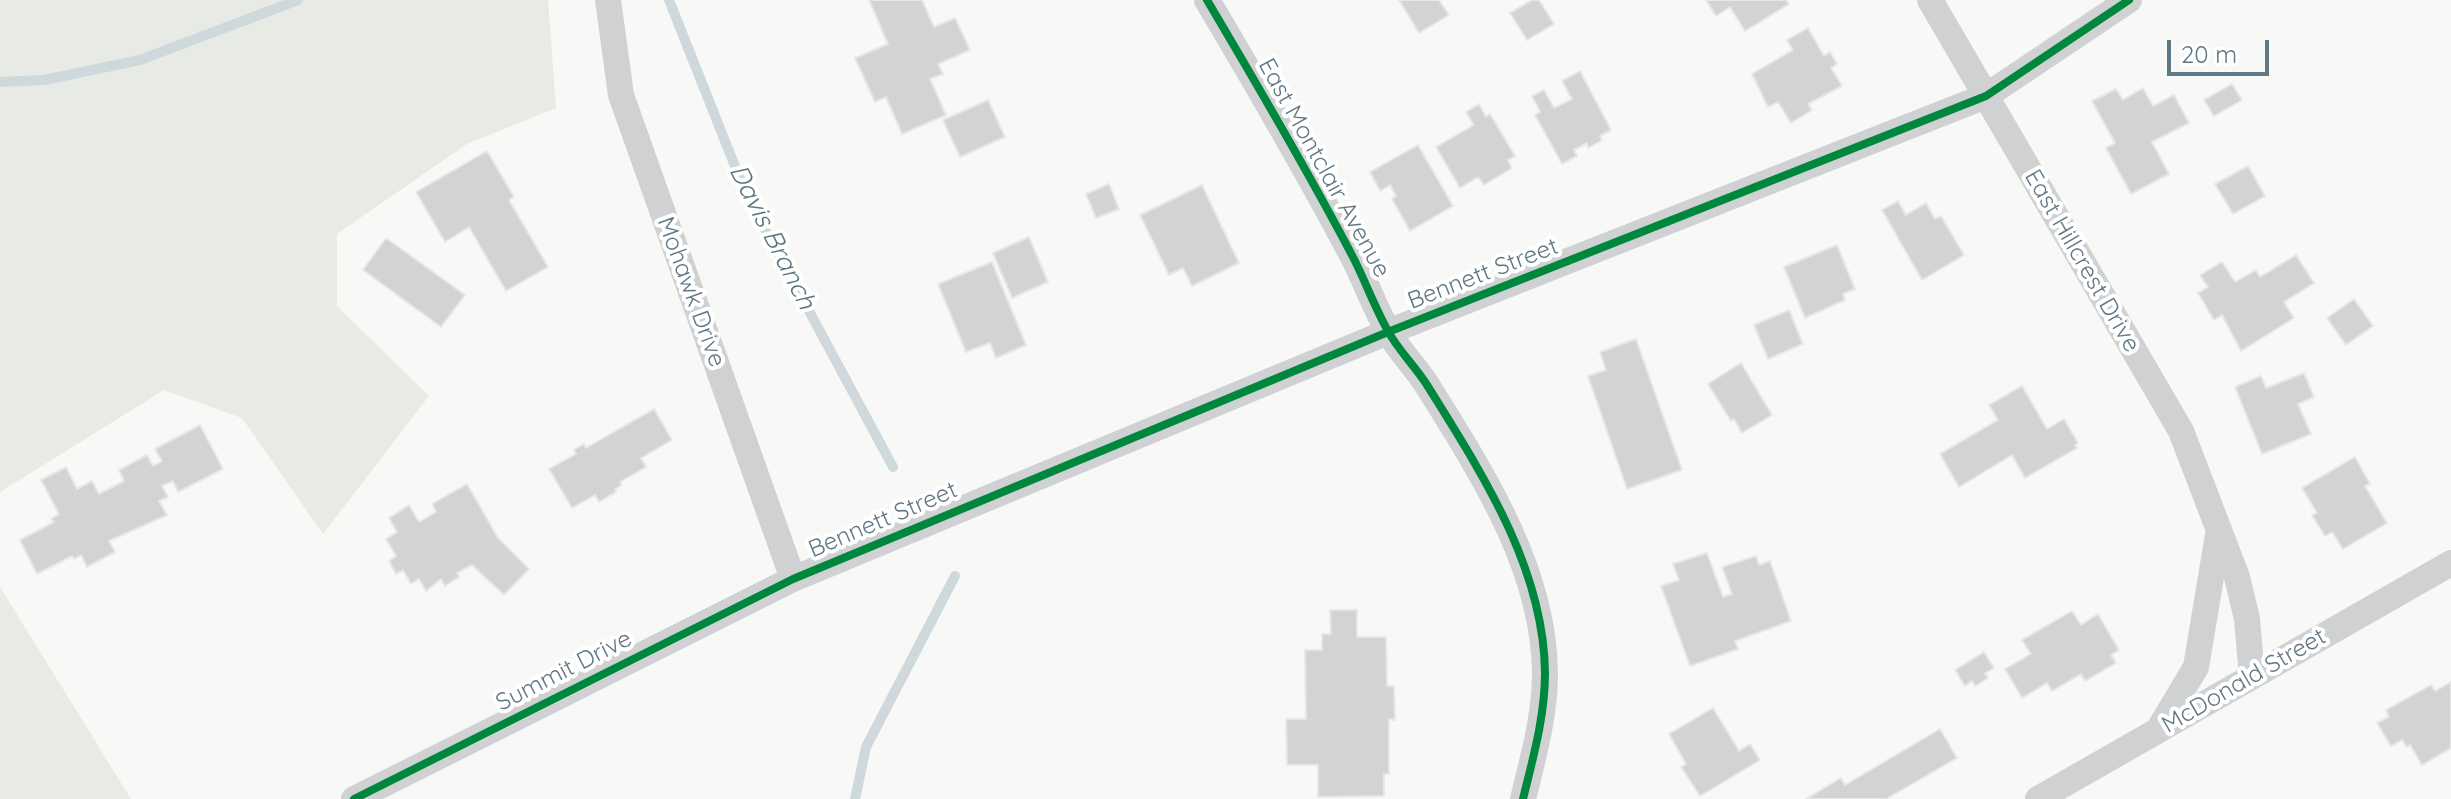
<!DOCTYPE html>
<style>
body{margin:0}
#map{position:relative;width:2451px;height:799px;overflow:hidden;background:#f8f8f7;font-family:Quicksand,sans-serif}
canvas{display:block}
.scale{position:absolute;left:2167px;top:40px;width:102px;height:36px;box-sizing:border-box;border:4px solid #607784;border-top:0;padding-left:10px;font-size:24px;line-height:28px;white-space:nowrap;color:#607784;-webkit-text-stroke:6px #fff;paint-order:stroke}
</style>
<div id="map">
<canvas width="2451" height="799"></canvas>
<div class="scale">20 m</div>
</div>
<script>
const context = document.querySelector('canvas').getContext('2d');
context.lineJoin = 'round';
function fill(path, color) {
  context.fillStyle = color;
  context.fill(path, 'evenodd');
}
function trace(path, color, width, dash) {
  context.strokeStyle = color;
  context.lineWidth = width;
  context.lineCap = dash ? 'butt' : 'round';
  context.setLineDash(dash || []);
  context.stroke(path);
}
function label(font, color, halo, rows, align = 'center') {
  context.font = font + ' Quicksand,sans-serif';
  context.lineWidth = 8;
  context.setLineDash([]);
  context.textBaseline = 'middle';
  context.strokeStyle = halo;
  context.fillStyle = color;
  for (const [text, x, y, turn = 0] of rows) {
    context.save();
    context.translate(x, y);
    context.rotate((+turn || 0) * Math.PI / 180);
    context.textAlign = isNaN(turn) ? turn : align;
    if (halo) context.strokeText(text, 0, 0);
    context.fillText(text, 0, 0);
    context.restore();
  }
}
fill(new Path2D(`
 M 0,0 L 548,0 L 556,108 L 467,144 L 337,234 L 337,306 L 429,396 L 323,534 L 242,418 L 164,390 L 0,492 Z
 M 0,587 L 131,799 L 0,799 Z`), '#e8ebe5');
trace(new Path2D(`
 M 669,0 L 746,194 L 893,467
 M 0,82 L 44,80 L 140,60 L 298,0
 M 855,799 L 866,747 L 955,576`), '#cfd8db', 10);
const building = new Path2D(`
 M 869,0 L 922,0 L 934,27 L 955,18 L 970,50 L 938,64 L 943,74 L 930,79 L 946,115 L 902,134 L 886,97 L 875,102 L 855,58 L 888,44 Z
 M 1399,0 L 1439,0 L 1449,15 L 1419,33 Z
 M 1532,0 L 1539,0 L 1554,24 L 1527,40 L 1510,13 Z
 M 1706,0 L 1786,0 L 1789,4 L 1745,31 L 1730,7 L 1716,16 Z
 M 1808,28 L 1824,56 L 1830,52 L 1837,64 L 1831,68 L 1842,86 L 1808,104 L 1812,110 L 1791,123 L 1778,102 L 1768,107 L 1752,74 L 1793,50 L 1787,40 Z
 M 1580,71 L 1611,130 L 1600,136 L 1602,140 L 1588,148 L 1587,143 L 1574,150 L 1577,156 L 1562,164 L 1535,115 L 1540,112 L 1532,96 L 1544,90 L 1554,108 L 1572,99 L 1562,81 Z
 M 2232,84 L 2242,100 L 2214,116 L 2204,100 Z
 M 2143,88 L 2153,106 L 2174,95 L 2189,123 L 2152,142 L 2169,174 L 2131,194 L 2106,148 L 2115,143 L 2092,101 L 2116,89 L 2123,100 Z
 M 988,100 L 1005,137 L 960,157 L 943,120 Z
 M 1479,104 L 1486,117 L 1490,114 L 1515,156 L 1508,160 L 1512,168 L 1484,185 L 1478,177 L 1460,188 L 1436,147 L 1474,125 L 1466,112 Z
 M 1418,145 L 1453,206 L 1410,231 L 1392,199 L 1396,196 L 1390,185 L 1380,191 L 1370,172 Z
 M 487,151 L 514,197 L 509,200 L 548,267 L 506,291 L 469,227 L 445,242 L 416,192 Z
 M 2248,166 L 2265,196 L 2233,214 L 2215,184 Z
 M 1109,184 L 1119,209 L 1096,218 L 1086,194 Z
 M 1202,185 L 1239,263 L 1192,286 L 1183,268 L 1169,275 L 1140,215 Z
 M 1898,201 L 1906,215 L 1926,203 L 1935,219 L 1941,216 L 1964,255 L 1922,280 L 1882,210 Z
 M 1029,237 L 1048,282 L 1012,298 L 993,253 Z
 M 386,238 L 465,295 L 441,327 L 363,270 Z
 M 1837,245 L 1855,289 L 1843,294 L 1845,300 L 1805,318 L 1784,267 Z
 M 2296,255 L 2314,283 L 2284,302 L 2294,318 L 2241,351 L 2222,315 L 2214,320 L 2198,293 L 2208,287 L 2200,275 L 2222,262 L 2235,282 L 2256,270 L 2260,277 Z
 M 992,262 L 1026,345 L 996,358 L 990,343 L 966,352 L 938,284 Z
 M 2354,299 L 2373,326 L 2346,345 L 2327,318 Z
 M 1789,310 L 1803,344 L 1768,359 L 1754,325 Z
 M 1636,339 L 1682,470 L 1627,489 L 1588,376 L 1606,370 L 1600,352 Z
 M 1741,363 L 1772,415 L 1742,433 L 1734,419 L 1731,421 L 1708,384 Z
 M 2304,373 L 2314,397 L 2298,404 L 2311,434 L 2262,454 L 2235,387 L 2261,376 L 2266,388 Z
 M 2022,386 L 2047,429 L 2064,419 L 2078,443 L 2075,445 L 2077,448 L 2025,478 L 2012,455 L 1959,487 L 1940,454 L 1998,420 L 1989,405 Z
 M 654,409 L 672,440 L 641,458 L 646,467 L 620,482 L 622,485 L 615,489 L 616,492 L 599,502 L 595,495 L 572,508 L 549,469 L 576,454 L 574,450 L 584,444 L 586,448 Z
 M 200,425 L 223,469 L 178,492 L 173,481 L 162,486 L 168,497 L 159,501 L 167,515 L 109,541 L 115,552 L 87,567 L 81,555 L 74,559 L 72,556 L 37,574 L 20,540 L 54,522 L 51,519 L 59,514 L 41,480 L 66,467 L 77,489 L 92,481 L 99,494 L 124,481 L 119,470 L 147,455 L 153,466 L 162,461 L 155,449 Z
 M 2355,457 L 2370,484 L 2365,486 L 2387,523 L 2343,549 L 2332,532 L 2325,536 L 2312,515 L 2317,513 L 2302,488 Z
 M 467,484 L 498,538 L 529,569 L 504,595 L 472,565 L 457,573 L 459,577 L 445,586 L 441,579 L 426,591 L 419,579 L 411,584 L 403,570 L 396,574 L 389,561 L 396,556 L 386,539 L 397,532 L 389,518 L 409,505 L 419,522 L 436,512 L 432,504 Z
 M 1707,553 L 1723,597 L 1732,594 L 1722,567 L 1756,556 L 1759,565 L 1770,561 L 1791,621 L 1735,641 L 1738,649 L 1690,666 L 1661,586 L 1679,580 L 1673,564 Z
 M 1330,610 L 1357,610 L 1357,637 L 1386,637 L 1387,686 L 1394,686 L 1395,720 L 1389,719 L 1389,774 L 1384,774 L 1384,796 L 1318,797 L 1318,765 L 1287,765 L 1286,719 L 1306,719 L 1305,650 L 1322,650 L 1322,634 L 1331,634 Z
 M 2072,611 L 2081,625 L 2098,614 L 2119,650 L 2111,655 L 2116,663 L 2085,681 L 2081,674 L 2052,691 L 2047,683 L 2022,698 L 2005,669 L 2031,654 L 2022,640 Z
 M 1984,652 L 1994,668 L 1985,673 L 1988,678 L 1975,686 L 1972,681 L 1965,686 L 1955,670 Z
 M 2451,682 L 2451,748 L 2422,765 L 2410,745 L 2407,747 L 2402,740 L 2391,746 L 2377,723 L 2389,717 L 2386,710 L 2431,685 L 2435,691 Z
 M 1713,708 L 1739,751 L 1750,744 L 1760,760 L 1700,796 L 1681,767 L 1686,764 L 1669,734 Z
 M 1940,729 L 1957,758 L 1886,799 L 1806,799 L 1841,778 L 1845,785 Z`);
fill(building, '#d1d3d4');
trace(building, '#e7e7e6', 2);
trace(new Path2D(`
 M 608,0 L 621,95 L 793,579
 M 1207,0 C 1258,86 1308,171 1354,259 C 1366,283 1375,308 1388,331 C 1398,350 1415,366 1427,385 C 1481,472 1544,567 1545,673 C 1545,716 1533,758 1523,799
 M 1930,0 L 2181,431 L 2237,577 L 2247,619 L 2252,677
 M 2159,729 L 2196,667 L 2219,529
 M 354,799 L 793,579 L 1388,332 L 1986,96 L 2129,0
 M 2038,799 L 2451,563`), '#d0d1d2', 26);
trace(new Path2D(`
 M 1207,0 C 1258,86 1308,171 1354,259 C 1366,283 1375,308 1388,331 C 1398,350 1415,366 1427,385 C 1481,472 1544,567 1545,673 C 1545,716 1533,758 1523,799
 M 354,799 L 793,579 L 1388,332 L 1986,96 L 2129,0`), '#00873e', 8);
label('24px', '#607784', '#fff', [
 ["East Montclair Avenue",1324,168,61],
 ["East Hillcrest Drive",2082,261,60],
 ["Bennett Street",1483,274,-21],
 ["Mohawk Drive",691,292,70],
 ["Bennett Street",883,520,-23],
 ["Summit Drive",564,671,-27],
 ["McDonald Street",2244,681,-30]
]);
label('italic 26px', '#5b777e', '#fff', [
 ["Davis Branch",772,237,63]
]);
</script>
